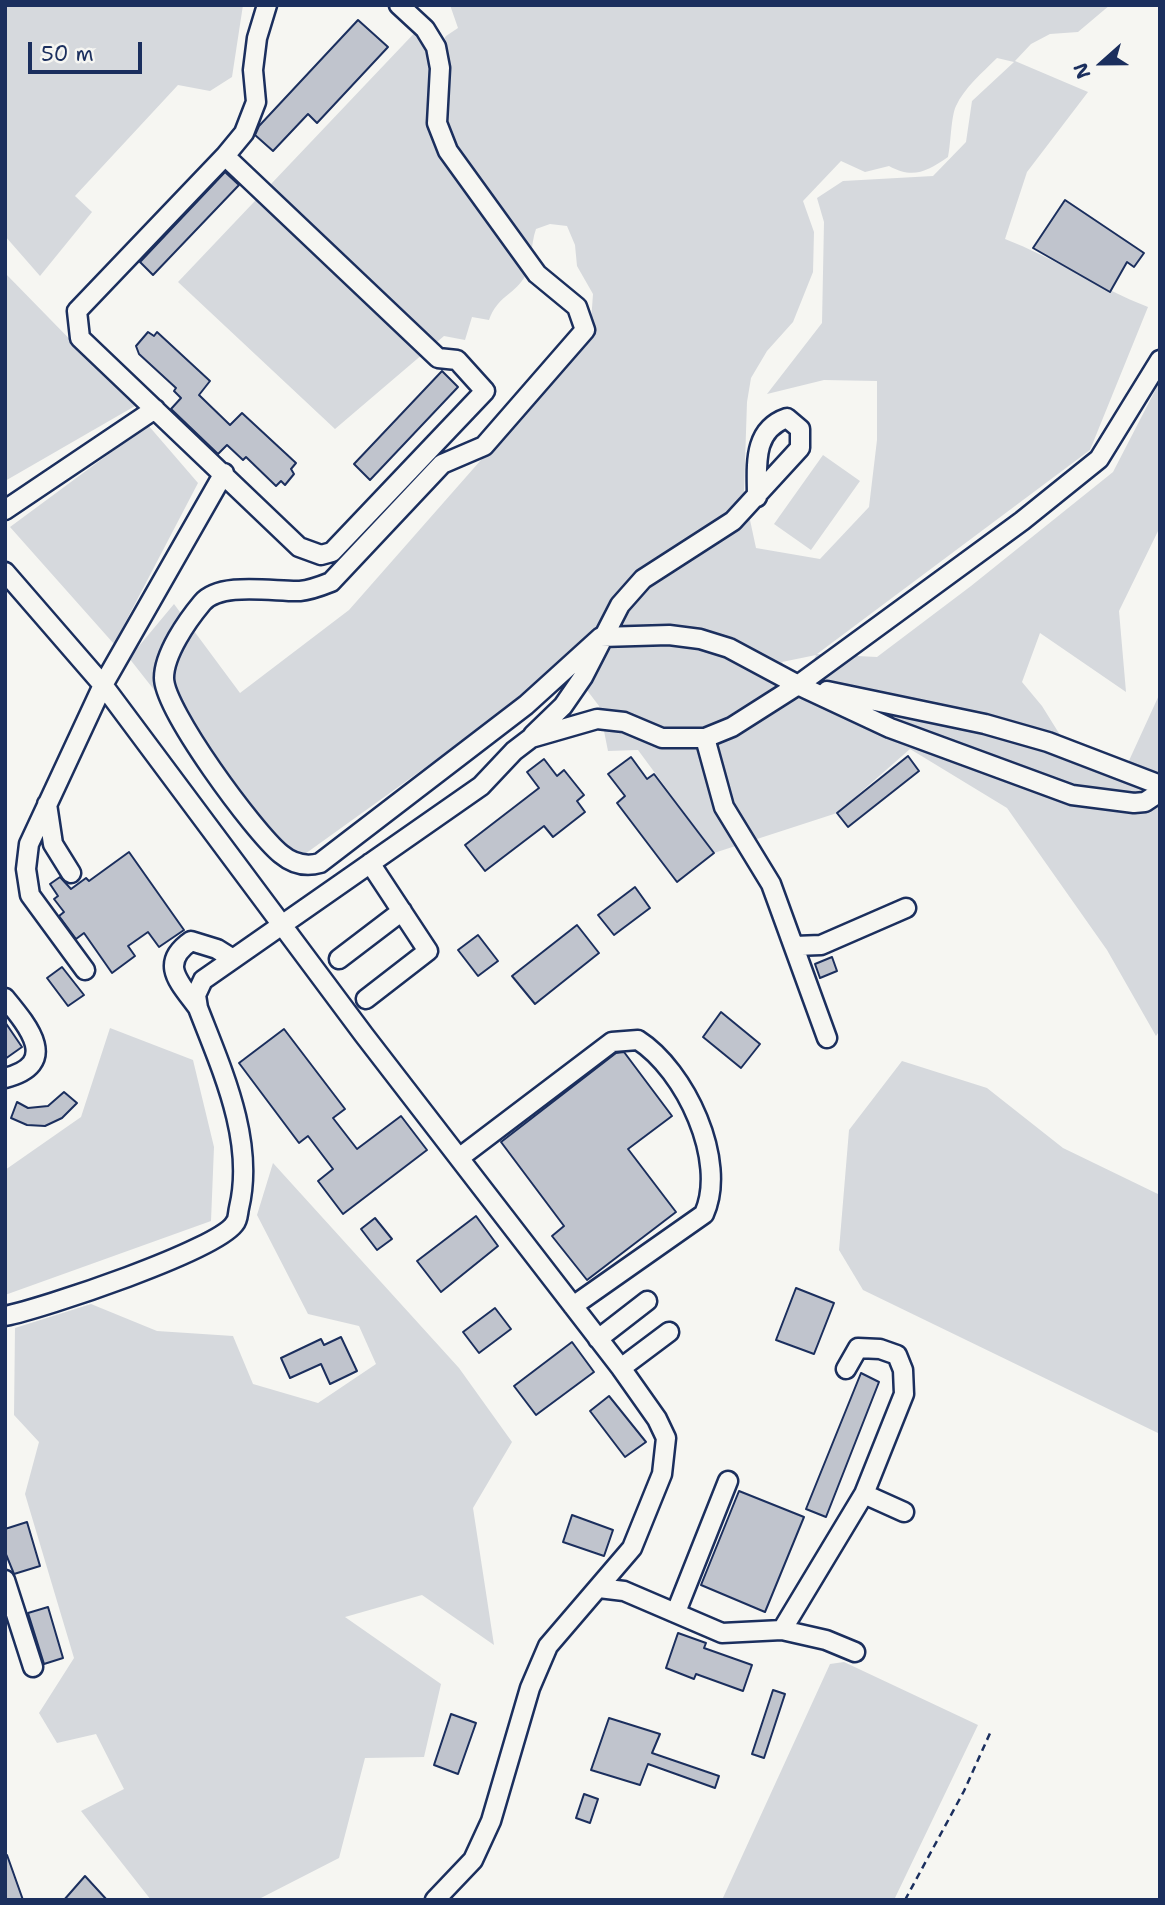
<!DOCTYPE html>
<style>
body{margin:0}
#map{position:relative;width:1165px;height:1905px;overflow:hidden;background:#f6f6f2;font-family:"Shantell Sans",sans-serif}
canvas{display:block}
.frame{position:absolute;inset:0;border:7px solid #1b2f5e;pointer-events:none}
.north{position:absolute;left:1067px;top:28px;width:70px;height:70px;-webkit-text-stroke:5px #f6f6f2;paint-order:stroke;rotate:249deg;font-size:19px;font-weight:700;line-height:28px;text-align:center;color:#1b2f5e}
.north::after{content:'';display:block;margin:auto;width:24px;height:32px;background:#1b2f5e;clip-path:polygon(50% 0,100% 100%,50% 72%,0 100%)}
.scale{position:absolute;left:28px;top:42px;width:114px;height:32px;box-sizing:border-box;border:4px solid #1b2f5e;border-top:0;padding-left:9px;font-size:21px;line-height:24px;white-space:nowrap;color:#1b2f5e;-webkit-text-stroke:5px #f6f6f2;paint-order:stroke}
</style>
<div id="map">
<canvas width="1165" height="1905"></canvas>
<div class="frame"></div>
<div class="north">N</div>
<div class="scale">50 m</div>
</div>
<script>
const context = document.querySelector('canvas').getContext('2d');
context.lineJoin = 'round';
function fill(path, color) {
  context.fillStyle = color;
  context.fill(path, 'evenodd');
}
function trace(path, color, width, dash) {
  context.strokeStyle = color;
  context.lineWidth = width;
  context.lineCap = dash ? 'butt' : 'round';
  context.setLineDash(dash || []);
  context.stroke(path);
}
fill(new Path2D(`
 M 5,5 L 243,5 L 232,77 L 210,91 L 178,85 L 75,196 L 92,212 L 40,276 L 5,236 Z
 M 450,5 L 1110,5 L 1078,32 L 1050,34 L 1031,44 L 1015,61 L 1088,92 L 1027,172 L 1005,239 C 1054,258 1099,288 1148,307 L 1090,450 L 817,654 L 877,657 L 971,586 L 1113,472 L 1160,381 L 1160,527 L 1119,611 L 1126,692 L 1040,633 L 1022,682 L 1042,706 L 1080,767 L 1127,765 L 1160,693 L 1160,1030 L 1156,1036 L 1107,950 L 1007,808 L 910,749 L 837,813 L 714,853 L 638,750 L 608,751 L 599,706 L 568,665 L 291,864 L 129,658 L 174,604 L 240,693 L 349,610 L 590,336 L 593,294 L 577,266 L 575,245 L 567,226 L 550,224 L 536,229 C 530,246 533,263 524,278 C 513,295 497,297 489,320 L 472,317 L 465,340 L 444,336 L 335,429 L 178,282 L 422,25 L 436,50 L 446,36 L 458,28 ZM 997,58 L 1014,62 L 972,101 L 966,142 L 933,176 L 843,181 L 817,198 L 824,222 L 822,323 L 767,394 L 824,380 L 877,381 L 877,440 L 869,507 L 820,559 L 756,548 L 744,492 L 747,402 L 751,378 L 767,351 L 793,322 L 813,272 L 814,232 L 803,201 L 841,161 L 865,172 L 889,166 C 913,179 926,172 948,157 C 951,143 951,116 956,106 C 964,88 983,72 997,58 ZM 816,655 L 798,694 L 797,694 L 782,662 Z
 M 5,273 L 135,406 L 5,481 Z
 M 148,425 L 198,483 L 114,644 L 10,527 Z
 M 823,455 L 860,481 L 811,550 L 774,524 Z
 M 110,1028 L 193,1060 L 214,1147 L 211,1221 L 5,1295 L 5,1170 L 81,1117 Z
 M 902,1061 L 987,1088 L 1063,1148 L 1160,1195 L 1160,1434 L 863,1290 L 839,1250 L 849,1130 Z
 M 273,1163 L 459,1368 L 512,1442 L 473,1508 L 494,1645 L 422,1595 L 345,1617 L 441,1684 L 424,1757 L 365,1758 L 339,1858 L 257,1900 L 151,1900 L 81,1811 L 124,1789 L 96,1734 L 57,1743 L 39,1713 L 74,1658 L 25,1494 L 39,1442 L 14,1415 L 15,1328 L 91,1304 L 157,1331 L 233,1336 L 253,1384 L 318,1403 L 376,1364 L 359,1326 L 308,1314 L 257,1215 Z
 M 844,1662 L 978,1725 L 894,1900 L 722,1900 L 830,1664 Z`), '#d6d9dd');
const building = new Path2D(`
 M 358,20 L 388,47 L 317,123 L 308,114 L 273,151 L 255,135 L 259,126 Z
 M 225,172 L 239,185 L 153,275 L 140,262 Z
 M 1065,200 L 1144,253 L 1134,267 L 1127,262 L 1110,292 L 1033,248 Z
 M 148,332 L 154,336 L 157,332 L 210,381 L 199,395 L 230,425 L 242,413 L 296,463 L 291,469 L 294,474 L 285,485 L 281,481 L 276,486 L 246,457 L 243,460 L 227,445 L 218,454 L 171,409 L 181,398 L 174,391 L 176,388 L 139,354 L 136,346 Z
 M 442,371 L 458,387 L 370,480 L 354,464 Z
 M 908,756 L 919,771 L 848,827 L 837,813 Z
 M 631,757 L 647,779 L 654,774 L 714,853 L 677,882 L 617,803 L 625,796 L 608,774 Z
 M 544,759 L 557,776 L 564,770 L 584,795 L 577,801 L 585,812 L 553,837 L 544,826 L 485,871 L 465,845 L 539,788 L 527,772 Z
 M 129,852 L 184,930 L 159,947 L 148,932 L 128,946 L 135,956 L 112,973 L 84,933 L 76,939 L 59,916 L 64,912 L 54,899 L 58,896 L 50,884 L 60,877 L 71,889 L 86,878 L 89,881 Z
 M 635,887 L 650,908 L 614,935 L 598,915 Z
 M 577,925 L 599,953 L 535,1004 L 512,976 Z
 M 478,935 L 498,961 L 478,976 L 458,950 Z
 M 832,957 L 837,971 L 820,978 L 815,964 Z
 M 62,967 L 84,995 L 68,1006 L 47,978 Z
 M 721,1012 L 760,1044 L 741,1068 L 703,1037 Z
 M 5,1022 L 22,1047 L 5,1059 Z
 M 284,1029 L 345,1109 L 333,1118 L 357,1149 L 401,1116 L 427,1150 L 343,1214 L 318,1181 L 333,1169 L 308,1136 L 299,1143 L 239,1063 Z
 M 624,1052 L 672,1116 L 628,1149 L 676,1212 L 587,1280 L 552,1236 L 564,1226 L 501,1142 L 616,1053 Z
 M 64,1092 L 77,1103 L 62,1118 L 45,1126 L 27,1125 L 11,1118 L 17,1102 L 28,1108 L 48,1106 Z
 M 476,1216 L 498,1246 L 441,1292 L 417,1261 Z
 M 375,1218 L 392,1239 L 377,1250 L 361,1229 Z
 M 796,1288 L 834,1303 L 814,1354 L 776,1340 Z
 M 495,1308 L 511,1329 L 479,1353 L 463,1332 Z
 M 341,1337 L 357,1371 L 330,1384 L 321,1364 L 290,1378 L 281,1358 L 321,1339 L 324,1345 Z
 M 572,1342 L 594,1372 L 536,1415 L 514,1386 Z
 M 861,1373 L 879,1382 L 826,1517 L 806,1509 Z
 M 609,1396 L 646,1442 L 625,1457 L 590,1411 Z
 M 739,1491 L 804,1517 L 765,1612 L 701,1585 Z
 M 572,1515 L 613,1530 L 604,1556 L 563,1542 Z
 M 27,1522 L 40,1566 L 14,1574 L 5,1552 L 5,1529 Z
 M 48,1607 L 63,1658 L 44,1664 L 28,1613 Z
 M 678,1633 L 706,1643 L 704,1648 L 752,1665 L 743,1691 L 696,1674 L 694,1679 L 666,1668 Z
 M 773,1690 L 785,1694 L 764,1758 L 752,1754 Z
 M 451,1714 L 476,1723 L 458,1774 L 434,1765 Z
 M 609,1718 L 660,1734 L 652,1753 L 719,1776 L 715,1788 L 648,1764 L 640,1785 L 591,1770 Z
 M 584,1794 L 598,1799 L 590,1823 L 576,1818 Z
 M 5,1855 L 7,1855 L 23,1900 L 5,1900 Z
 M 85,1876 L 107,1900 L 64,1900 Z`);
fill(building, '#c0c4cd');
trace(building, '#1b2f5e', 2);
const minor = new Path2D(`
 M 399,5 L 425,29 L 436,47 L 440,68 L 437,123 L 448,151 L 537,274 L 577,307 L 585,330 L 484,446 L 442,464 L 331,582 C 321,586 311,590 300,591 C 275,592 220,581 202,603 C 187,621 164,654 164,678 C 164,710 254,832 281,854 C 293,864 306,867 320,863 L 526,705 L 601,637 L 669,635 L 700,639 L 729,648 L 798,685 L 890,728 L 1072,795 L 1134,803 L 1145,802 L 1160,792
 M 225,156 L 438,358 L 457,360 L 485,391 L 332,552 L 321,555 L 299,547 L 80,338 L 77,311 Z
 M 225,156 L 244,133 L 256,102 L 253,70 L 257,38 L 267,5
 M 5,510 L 155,409
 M 5,572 L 103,685 L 364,1035 L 621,1368 L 657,1419 L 666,1438 L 662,1474 L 632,1548 L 548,1646 L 530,1688 L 491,1821 L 473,1860 L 435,1900
 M 827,691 L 985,724 L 1048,742 L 1160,785
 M 533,735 L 563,706 L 583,677 L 620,605 L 643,579 L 733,521 L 800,448 L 800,429 L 787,418 C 752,430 757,466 757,497
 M 705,738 L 724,807 L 771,884 L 827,1038
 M 47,804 L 53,844 L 71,873
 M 795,946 L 821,945 L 906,908
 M 339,959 L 402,911
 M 85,970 L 30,895 L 26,869 L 29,844 L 103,685 L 224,473
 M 5,998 C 29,1027 60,1064 5,1078
 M 366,999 L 428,951 L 370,863
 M 198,1008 C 180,983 158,964 191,941 L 217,949 L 233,959
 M 459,1158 L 612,1042 L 638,1040 C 685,1070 728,1161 704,1214 L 573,1306
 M 5,1316 C 41,1309 219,1250 235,1223 C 238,1220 238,1212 239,1208 C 255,1141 222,1070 198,1008 L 196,995 L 203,980 L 481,786 L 514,751 L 531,738 L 597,719 L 624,722 L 662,738 L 705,738 L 732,727 L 798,685 L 1022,521 L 1099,459 L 1160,360
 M 598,1339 L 647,1301
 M 621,1368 L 669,1332
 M 864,1494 L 904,1512
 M 5,1580 L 33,1667
 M 599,1588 L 624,1591 L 722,1633 L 782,1630 L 826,1640 L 855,1652
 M 676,1612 L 728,1481
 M 782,1630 L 864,1494 L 904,1394 L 903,1370 L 897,1355 L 880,1349 L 858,1348 L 846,1369`);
trace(minor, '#1b2f5e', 23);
trace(new Path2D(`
 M 905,1900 L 964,1791 L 991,1731`), '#1b2f5e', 2.5, [7, 5]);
trace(minor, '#f6f6f2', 18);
</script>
